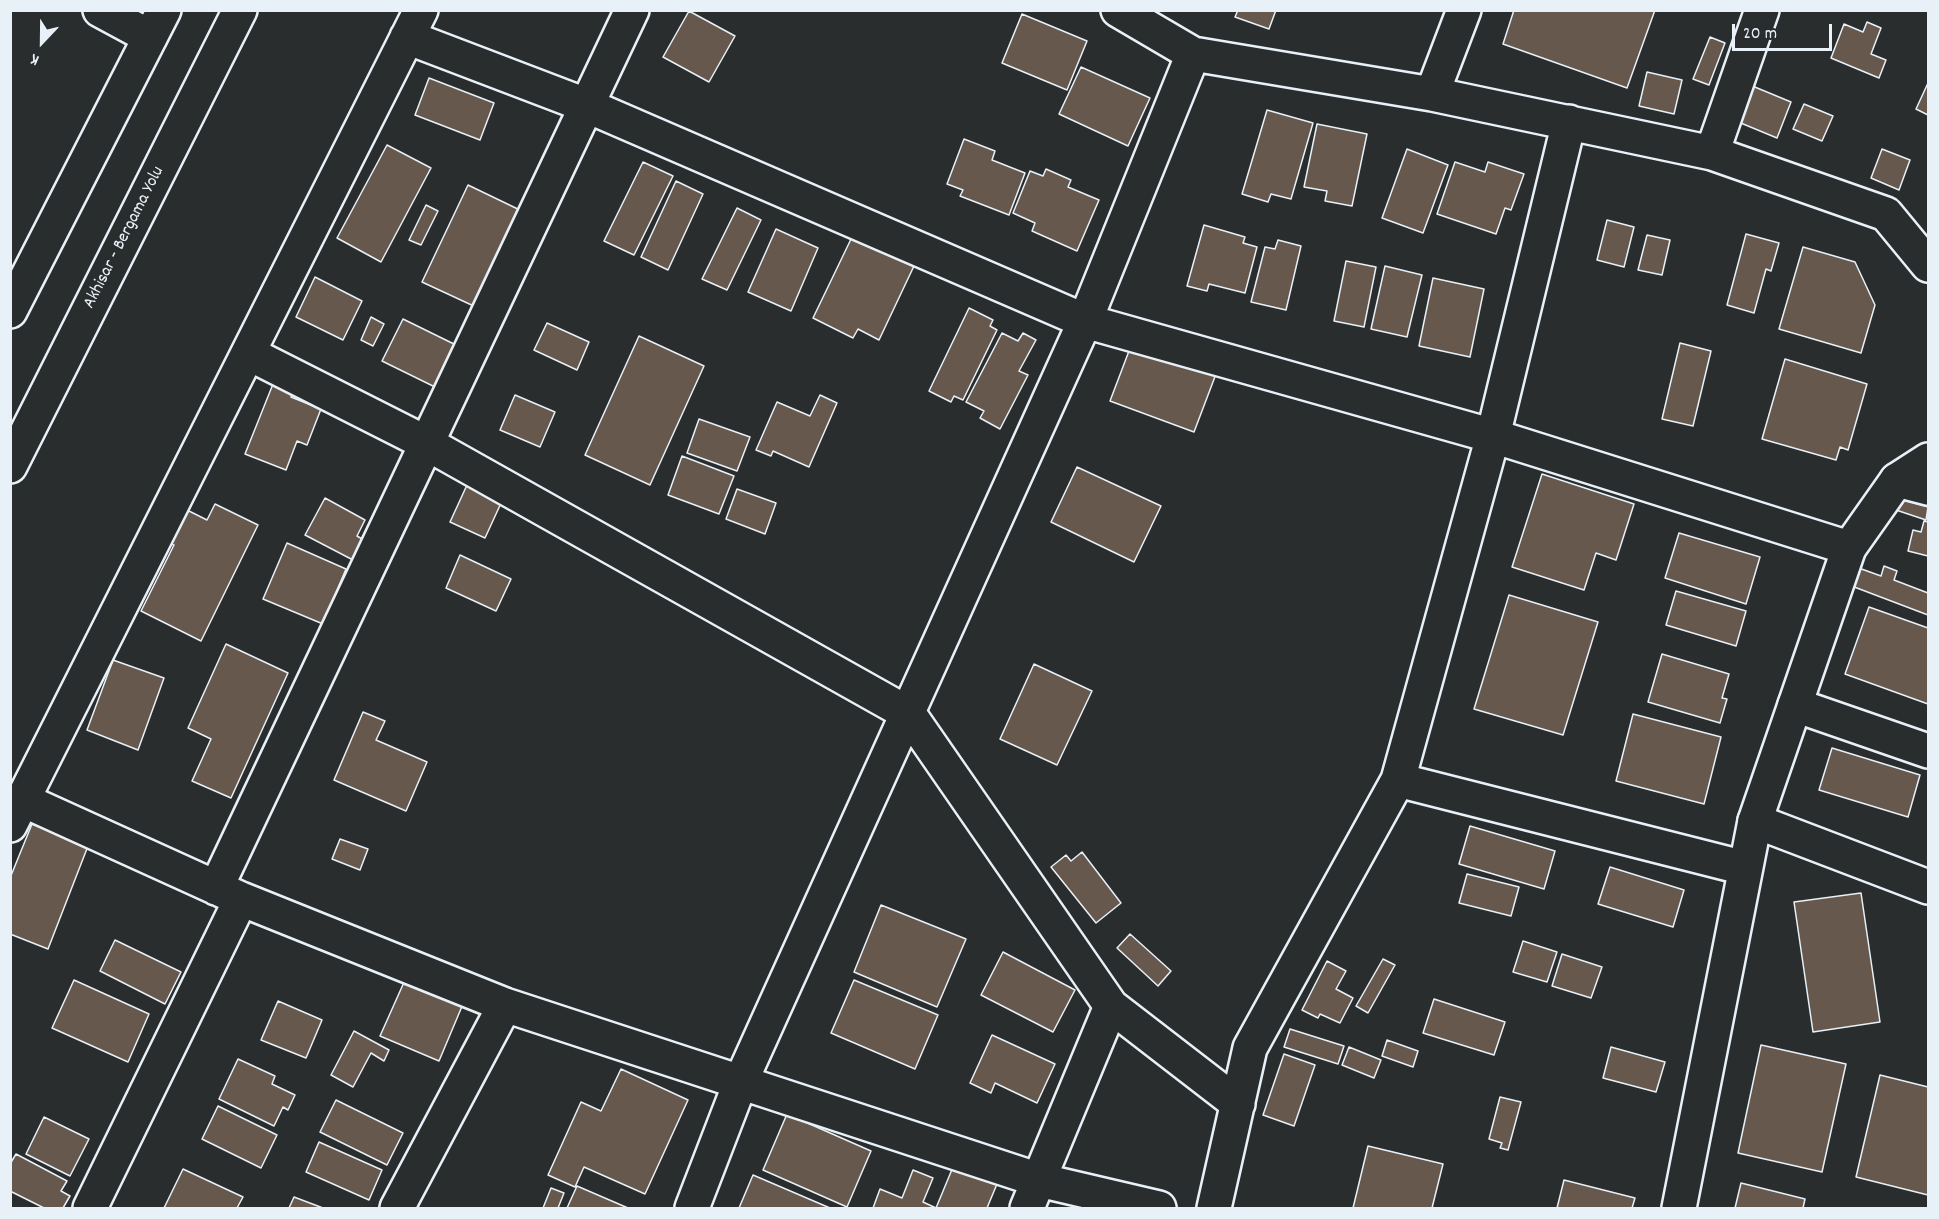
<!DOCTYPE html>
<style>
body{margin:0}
#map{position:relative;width:1939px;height:1219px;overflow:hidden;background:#2a2d2e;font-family:Dekko,sans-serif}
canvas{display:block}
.frame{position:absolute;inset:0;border:12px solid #e8f1f8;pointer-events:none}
.north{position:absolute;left:12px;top:12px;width:60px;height:60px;-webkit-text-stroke:4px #2a2d2e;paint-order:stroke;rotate:202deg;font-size:16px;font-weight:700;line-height:24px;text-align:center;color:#e8f1f8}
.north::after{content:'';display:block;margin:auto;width:21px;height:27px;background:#e8f1f8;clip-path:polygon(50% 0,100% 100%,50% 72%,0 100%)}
.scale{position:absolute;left:1732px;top:24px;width:100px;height:27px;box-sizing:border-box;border:3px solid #e8f1f8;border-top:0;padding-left:8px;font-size:18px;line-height:21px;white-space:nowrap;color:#e8f1f8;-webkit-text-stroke:4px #2a2d2e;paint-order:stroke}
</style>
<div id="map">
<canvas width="1939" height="1219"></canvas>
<div class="frame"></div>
<div class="north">K</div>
<div class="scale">20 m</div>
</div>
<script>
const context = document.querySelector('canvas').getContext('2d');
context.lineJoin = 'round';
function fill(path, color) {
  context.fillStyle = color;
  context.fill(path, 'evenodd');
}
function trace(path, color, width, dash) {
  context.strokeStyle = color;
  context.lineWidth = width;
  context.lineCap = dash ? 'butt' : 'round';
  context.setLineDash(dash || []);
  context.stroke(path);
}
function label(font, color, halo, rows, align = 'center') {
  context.font = font + ' Dekko,sans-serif';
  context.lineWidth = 4.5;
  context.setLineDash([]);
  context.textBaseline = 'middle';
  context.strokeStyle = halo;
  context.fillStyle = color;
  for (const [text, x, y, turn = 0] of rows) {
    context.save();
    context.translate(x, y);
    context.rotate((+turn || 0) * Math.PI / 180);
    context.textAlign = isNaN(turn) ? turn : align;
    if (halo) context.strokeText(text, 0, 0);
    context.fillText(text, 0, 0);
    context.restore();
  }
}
const building = new Path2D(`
 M 1238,10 L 1276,10 L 1269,29 L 1235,17 Z
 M 1514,10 L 1655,10 L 1627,88 L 1503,44 Z
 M 689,11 L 735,36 L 709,82 L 663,57 Z
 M 1022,14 L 1087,41 L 1067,90 L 1002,63 Z
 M 1867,22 L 1881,28 L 1871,54 L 1886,60 L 1879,78 L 1831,58 L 1844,24 L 1863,32 Z
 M 1710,37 L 1725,43 L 1709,85 L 1693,79 Z
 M 1081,67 L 1150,98 L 1128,146 L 1059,114 Z
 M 1647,72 L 1682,80 L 1674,114 L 1639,106 Z
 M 429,78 L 494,103 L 480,140 L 415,115 Z
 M 1928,83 L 1928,115 L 1916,109 Z
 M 1750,85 L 1791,102 L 1777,138 L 1736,121 Z
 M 1804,104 L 1833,116 L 1822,141 L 1793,129 Z
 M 1267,110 L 1313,123 L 1291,199 L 1271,194 L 1268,202 L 1242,194 Z
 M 1317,124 L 1367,134 L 1352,206 L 1325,201 L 1327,191 L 1304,187 Z
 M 964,139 L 995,151 L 992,160 L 1025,173 L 1009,215 L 960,196 L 963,190 L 947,184 Z
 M 387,145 L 431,168 L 381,262 L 337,238 Z
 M 1407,149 L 1448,165 L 1423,233 L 1382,218 Z
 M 1882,149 L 1910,160 L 1899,190 L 1871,178 Z
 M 643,162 L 673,176 L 634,255 L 604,241 Z
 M 1455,162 L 1485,172 L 1488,162 L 1524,174 L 1511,210 L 1505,208 L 1496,234 L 1437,214 Z
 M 1046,169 L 1071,180 L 1068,187 L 1099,200 L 1077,251 L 1032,231 L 1035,223 L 1013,213 L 1030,171 L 1043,176 Z
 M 676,181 L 703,194 L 668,270 L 641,257 Z
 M 468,185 L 524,212 L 478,308 L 422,282 Z
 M 426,205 L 438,211 L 421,245 L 409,240 Z
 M 737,208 L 761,220 L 727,290 L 702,279 Z
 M 1607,220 L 1634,227 L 1624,267 L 1597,260 Z
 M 1204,225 L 1245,237 L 1243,243 L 1257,247 L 1245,293 L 1209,284 L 1207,291 L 1187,286 Z
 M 776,229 L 818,248 L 791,311 L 748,292 Z
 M 1746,234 L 1779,243 L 1771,271 L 1766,269 L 1754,313 L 1727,305 Z
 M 1647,235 L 1670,240 L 1662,275 L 1638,270 Z
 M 852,237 L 914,266 L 879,340 L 858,329 L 853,338 L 813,318 Z
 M 1278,240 L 1301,246 L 1286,310 L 1251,302 L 1265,247 L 1275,249 Z
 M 1803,247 L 1855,262 L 1875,305 L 1861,353 L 1779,329 Z
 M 1346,261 L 1376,267 L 1364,327 L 1334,321 Z
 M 1385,266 L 1422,275 L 1407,337 L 1371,329 Z
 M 315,277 L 362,301 L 343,340 L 296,317 Z
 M 1433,278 L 1484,289 L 1470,357 L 1419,346 Z
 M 969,308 L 993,320 L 990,326 L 997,330 L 963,400 L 954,396 L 951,402 L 929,391 Z
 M 371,317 L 384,324 L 373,346 L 361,340 Z
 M 403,319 L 458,346 L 437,388 L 382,361 Z
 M 547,323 L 589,342 L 577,370 L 534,350 Z
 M 1002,333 L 1018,341 L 1023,333 L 1036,340 L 1019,371 L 1028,375 L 1000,429 L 980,418 L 984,411 L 966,402 Z
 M 639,336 L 704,366 L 650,485 L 585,455 Z
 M 1132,343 L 1216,374 L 1194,432 L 1110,401 Z
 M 1680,343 L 1711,351 L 1693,426 L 1662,419 Z
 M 1785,359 L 1867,384 L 1848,450 L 1840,447 L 1836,460 L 1762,439 Z
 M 273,384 L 293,392 L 291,397 L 321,409 L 307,445 L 297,441 L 286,470 L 245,454 Z
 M 515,395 L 555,412 L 540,447 L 500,430 Z
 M 820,395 L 837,403 L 809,467 L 773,451 L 771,456 L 756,450 L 777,402 L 810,416 Z
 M 699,419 L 750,437 L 737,471 L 687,453 Z
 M 682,456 L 734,476 L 719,514 L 668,495 Z
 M 1077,467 L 1161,506 L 1134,562 L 1051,522 Z
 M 1542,474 L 1634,504 L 1616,560 L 1596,553 L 1584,590 L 1512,567 Z
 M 467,485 L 502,501 L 485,538 L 450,522 Z
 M 737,489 L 776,503 L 765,534 L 726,519 Z
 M 325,498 L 365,520 L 357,536 L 364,540 L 353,560 L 305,535 Z
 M 1900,498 L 1928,507 L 1926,520 L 1896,510 Z
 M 215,504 L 258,525 L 201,641 L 141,611 L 174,545 L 171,544 L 187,510 L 207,520 Z
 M 1924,521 L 1928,522 L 1928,556 L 1908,551 L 1913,530 L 1921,532 Z
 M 1679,533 L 1760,557 L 1746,604 L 1665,578 Z
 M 287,543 L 346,569 L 323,624 L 263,599 Z
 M 460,555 L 511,579 L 496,611 L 446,588 Z
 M 1884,566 L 1897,571 L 1894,580 L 1928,593 L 1928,615 L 1849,585 L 1856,567 L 1881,576 Z
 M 1676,591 L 1746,611 L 1736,646 L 1666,625 Z
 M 1509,595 L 1598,622 L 1563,735 L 1474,709 Z
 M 1869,607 L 1928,628 L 1928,704 L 1845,674 Z
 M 226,644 L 288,673 L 231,798 L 192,781 L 211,739 L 188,728 Z
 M 1662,654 L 1729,674 L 1722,698 L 1727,699 L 1720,723 L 1648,702 Z
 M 113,660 L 164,678 L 138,750 L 87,730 Z
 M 1034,664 L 1092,691 L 1057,765 L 1000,739 Z
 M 363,712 L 385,721 L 376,740 L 427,762 L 406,811 L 334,780 Z
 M 1633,714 L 1721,737 L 1704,804 L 1616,781 Z
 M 1832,748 L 1920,775 L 1908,817 L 1819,790 Z
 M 32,824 L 88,846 L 48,949 L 10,934 L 10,878 Z
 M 1470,826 L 1555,851 L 1544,889 L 1459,864 Z
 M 340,839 L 368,849 L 360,870 L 332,859 Z
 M 1082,852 L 1121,903 L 1096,923 L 1051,867 L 1066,855 L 1071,861 Z
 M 1610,867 L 1684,890 L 1673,927 L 1598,904 Z
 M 1467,874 L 1519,887 L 1511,916 L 1459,903 Z
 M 1861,893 L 1880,1022 L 1813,1032 L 1794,902 Z
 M 881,905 L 966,939 L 937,1007 L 854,972 Z
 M 1130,934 L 1171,971 L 1158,986 L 1117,948 Z
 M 115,940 L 181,972 L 165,1004 L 100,971 Z
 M 1523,941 L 1557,952 L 1547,982 L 1513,972 Z
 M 1003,952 L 1075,990 L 1053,1032 L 981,995 Z
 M 1562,954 L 1602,967 L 1591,998 L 1552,986 Z
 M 1383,959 L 1395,965 L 1368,1013 L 1356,1006 Z
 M 1327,961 L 1346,971 L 1336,989 L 1353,998 L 1340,1023 L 1320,1014 L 1318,1018 L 1302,1010 Z
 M 74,980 L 149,1014 L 128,1062 L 52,1028 Z
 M 405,980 L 463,1004 L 439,1061 L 380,1036 Z
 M 854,980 L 938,1015 L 915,1069 L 831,1033 Z
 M 1434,999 L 1505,1022 L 1494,1055 L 1423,1033 Z
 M 278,1001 L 322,1020 L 306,1058 L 261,1040 Z
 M 1290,1029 L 1344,1046 L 1338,1064 L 1284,1047 Z
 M 354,1031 L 389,1050 L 384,1061 L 371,1053 L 353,1087 L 331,1075 Z
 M 992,1035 L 1055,1064 L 1037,1103 L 995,1083 L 991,1093 L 970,1083 Z
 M 1387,1040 L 1418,1051 L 1413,1067 L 1382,1056 Z
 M 1761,1045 L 1846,1064 L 1822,1172 L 1738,1153 Z
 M 1349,1047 L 1381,1060 L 1374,1078 L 1342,1065 Z
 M 1611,1047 L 1665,1062 L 1656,1092 L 1603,1078 Z
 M 1284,1054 L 1315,1065 L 1294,1126 L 1263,1115 Z
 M 238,1059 L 275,1076 L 272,1084 L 295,1095 L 288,1110 L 283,1107 L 274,1126 L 219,1099 Z
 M 621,1069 L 688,1100 L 645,1194 L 584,1167 L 575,1187 L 548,1175 L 581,1102 L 601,1111 Z
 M 1880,1075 L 1928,1087 L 1928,1195 L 1856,1177 Z
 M 1500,1097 L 1521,1102 L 1508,1150 L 1500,1148 L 1502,1143 L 1489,1139 Z
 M 336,1100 L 403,1133 L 387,1165 L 320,1132 Z
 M 218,1106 L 277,1135 L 261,1168 L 202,1139 Z
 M 787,1114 L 871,1151 L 847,1207 L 763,1170 Z
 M 44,1117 L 89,1139 L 70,1176 L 26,1154 Z
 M 319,1142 L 382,1170 L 369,1200 L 306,1172 Z
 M 1368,1146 L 1443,1164 L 1432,1208 L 1353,1208 Z
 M 16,1154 L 67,1181 L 61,1191 L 70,1196 L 63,1208 L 44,1208 L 10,1191 L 10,1164 Z
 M 953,1167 L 997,1184 L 987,1208 L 873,1208 L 880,1189 L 902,1198 L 913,1170 L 933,1178 L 923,1202 L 936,1208 Z
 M 183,1169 L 243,1197 L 237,1208 L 164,1208 Z
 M 753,1175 L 830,1208 L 739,1208 Z
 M 1564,1180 L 1635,1198 L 1632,1208 L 1557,1208 Z
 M 1741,1183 L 1805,1199 L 1803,1208 L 1735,1208 Z
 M 577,1186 L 628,1208 L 567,1208 Z
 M 551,1188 L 564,1193 L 558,1208 L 543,1208 Z
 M 294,1197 L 323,1208 L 289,1208 Z`);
fill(building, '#66584d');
trace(building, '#e8f1f8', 1.5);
const street = new Path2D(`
 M 100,10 L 150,37
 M 1118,10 L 1193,54 L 1432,94 L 1712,153 L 1886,214 L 1928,265
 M 407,37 L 588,106 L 1085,321 L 1493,436 L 1849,548
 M 1432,94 L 1464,10
 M 1712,153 L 1762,10
 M 248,353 L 428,444 L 909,714 L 1111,1006 L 1238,1104
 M 1897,480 L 1928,488
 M 1795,705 L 1928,751
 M 1398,780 L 1745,868
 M 23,800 L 241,899 L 505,1005 L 1039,1180 L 1159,1208
 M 1755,821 L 1928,887
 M 10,825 L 421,10
 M 216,888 L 632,10
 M 90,1208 L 241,899
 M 397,1208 L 505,1005
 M 692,1208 L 741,1081 L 1085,321 L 1193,54
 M 1027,1208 L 1111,1006
 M 1214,1208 L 1250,1048 L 1398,780 L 1493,436 L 1569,122`);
const secondary = new Path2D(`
 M 1679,1208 L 1755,821 L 1849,548 L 1897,480 L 1928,460`);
const primary = new Path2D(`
 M 10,311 L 164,10
 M 10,466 L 240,10`);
trace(street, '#e8f1f8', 38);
trace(secondary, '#e8f1f8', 38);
trace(primary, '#e8f1f8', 38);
trace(street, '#2a2d2e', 33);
trace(secondary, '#2a2d2e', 33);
trace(primary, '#2a2d2e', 33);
label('18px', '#e8f1f8', '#2a2d2e', [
 ["Akhisar - Bergama Yolu",125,238,-63]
]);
</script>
